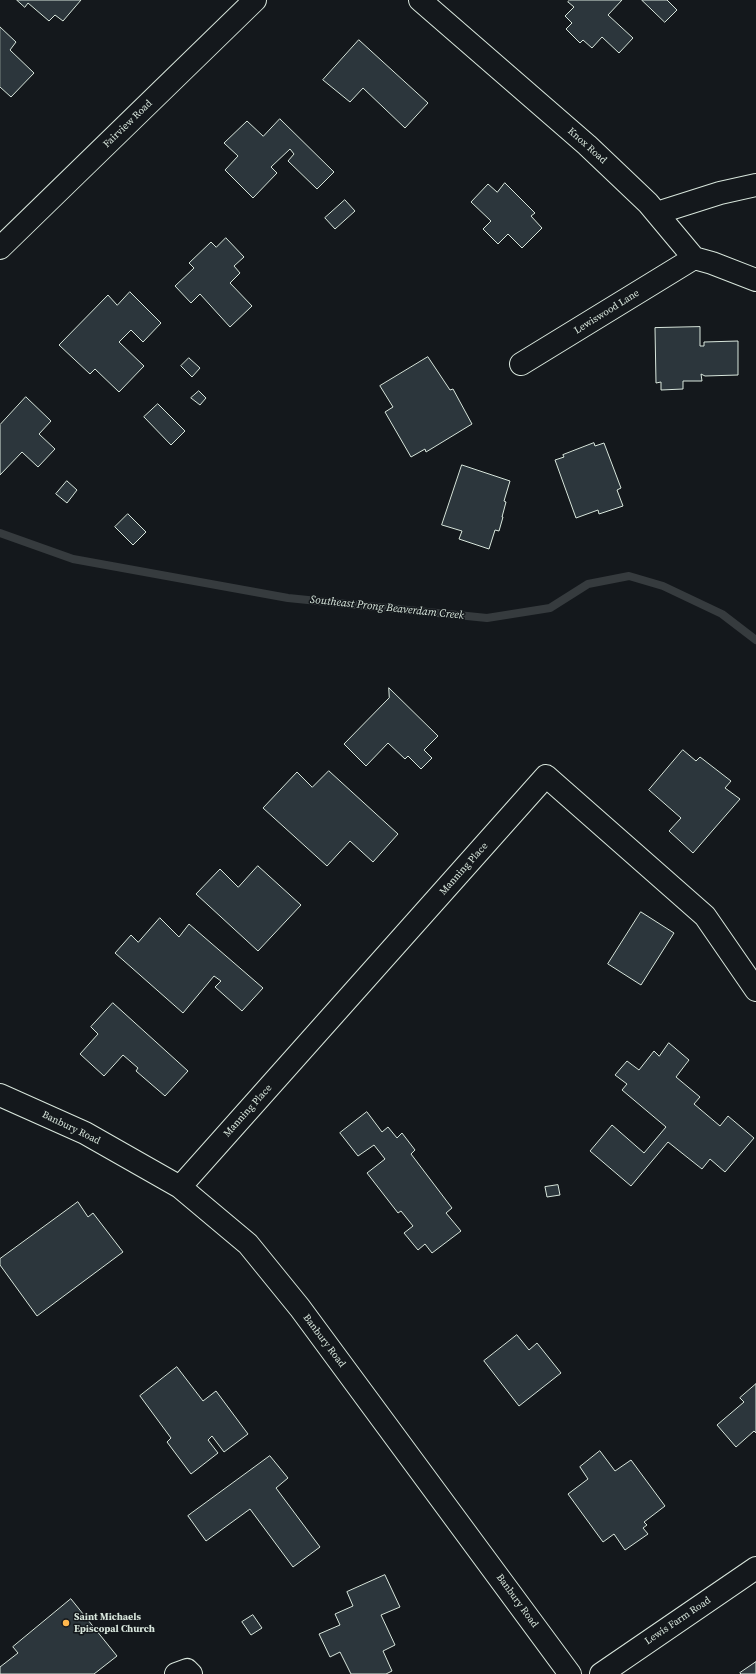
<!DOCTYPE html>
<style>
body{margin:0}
canvas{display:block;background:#14181c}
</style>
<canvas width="756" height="1674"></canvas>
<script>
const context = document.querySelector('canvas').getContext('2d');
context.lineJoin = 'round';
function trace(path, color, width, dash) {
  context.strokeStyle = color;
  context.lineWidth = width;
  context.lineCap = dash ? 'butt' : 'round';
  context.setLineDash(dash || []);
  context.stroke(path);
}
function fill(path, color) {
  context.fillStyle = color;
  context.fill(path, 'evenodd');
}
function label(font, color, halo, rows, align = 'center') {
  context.font = font + ' "Source Serif 4",serif';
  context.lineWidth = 3;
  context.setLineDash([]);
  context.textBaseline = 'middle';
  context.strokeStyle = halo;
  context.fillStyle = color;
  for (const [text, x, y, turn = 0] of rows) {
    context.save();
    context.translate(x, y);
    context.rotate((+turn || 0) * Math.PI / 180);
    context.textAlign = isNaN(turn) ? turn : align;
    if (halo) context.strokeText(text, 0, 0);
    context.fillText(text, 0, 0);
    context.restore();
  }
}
trace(new Path2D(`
 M 0,533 L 73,559 L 288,598 L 487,618 L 550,608 L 588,584 L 629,576 L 663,586 L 722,614 L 756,640`), '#363b3e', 8);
const building = new Path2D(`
 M 17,0 L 81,0 L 63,21 L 55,15 L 49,21 L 28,3 L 25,7 Z
 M 570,0 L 622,0 L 608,15 L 633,38 L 619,53 L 602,37 L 592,48 L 583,40 L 580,43 L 566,29 L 572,23 L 565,16 L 574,7 L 568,2 Z
 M 642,0 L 667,0 L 677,10 L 665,22 Z
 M 0,27 L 16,42 L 10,50 L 34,73 L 11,97 L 0,87 Z
 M 359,40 L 428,103 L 405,128 L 363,88 L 350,102 L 323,80 Z
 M 280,119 L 334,172 L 317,189 L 288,161 L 294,154 L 290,149 L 271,167 L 277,173 L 253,198 L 225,170 L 238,156 L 224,143 L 247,121 L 263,136 Z
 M 505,183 L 535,213 L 531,216 L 542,228 L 522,248 L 508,234 L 498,244 L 483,229 L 491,221 L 471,202 L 488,184 L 497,192 Z
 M 345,200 L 355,211 L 335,229 L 325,218 Z
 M 226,238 L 244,257 L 234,266 L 240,273 L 230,283 L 252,306 L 230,327 L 200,294 L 191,303 L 175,286 L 194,268 L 189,263 L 211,242 L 216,247 Z
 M 130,292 L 161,323 L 143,342 L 131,330 L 119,342 L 144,366 L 119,392 L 95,369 L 90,374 L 59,345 L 108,295 L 117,305 Z
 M 700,327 L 700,346 L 704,346 L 704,342 L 738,341 L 738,375 L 705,376 L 701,374 L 702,381 L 683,381 L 683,389 L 661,390 L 661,382 L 656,383 L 655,328 Z
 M 428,357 L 450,390 L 453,389 L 472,424 L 426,452 L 425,449 L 411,457 L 385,412 L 393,407 L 380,386 Z
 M 189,358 L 200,368 L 192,377 L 181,366 Z
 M 199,391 L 206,398 L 200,405 L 191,398 Z
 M 26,397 L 51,421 L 39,434 L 55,449 L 38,467 L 22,452 L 0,475 L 0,425 Z
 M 158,404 L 185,431 L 171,445 L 144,417 Z
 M 594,443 L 595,446 L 604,443 L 621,488 L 617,490 L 623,506 L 599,514 L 598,510 L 576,518 L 555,460 L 564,457 L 563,455 Z
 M 462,465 L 510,481 L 504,501 L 506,502 L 502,517 L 503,517 L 499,531 L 495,530 L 489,549 L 459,539 L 462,531 L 442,525 Z
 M 67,481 L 77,490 L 67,503 L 56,494 Z
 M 128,514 L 146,532 L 133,545 L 115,527 Z
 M 389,688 L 438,736 L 424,750 L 432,758 L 421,769 L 408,756 L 405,759 L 388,743 L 366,766 L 344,744 L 389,698 Z
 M 683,750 L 696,761 L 700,757 L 731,781 L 725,788 L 740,799 L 693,853 L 669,831 L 681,818 L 649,790 Z
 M 329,771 L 398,834 L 373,862 L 350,841 L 327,866 L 263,808 L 297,772 L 312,787 Z
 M 258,866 L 301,905 L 258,951 L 196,894 L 220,869 L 238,887 Z
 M 641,912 L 674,933 L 641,985 L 608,964 Z
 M 160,918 L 179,937 L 189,924 L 263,988 L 242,1011 L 215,987 L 221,981 L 214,976 L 183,1013 L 115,953 L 131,935 L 138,942 Z
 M 113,1003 L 188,1071 L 165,1096 L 136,1071 L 138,1068 L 123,1055 L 104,1076 L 80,1054 L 98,1034 L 91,1027 Z
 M 669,1043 L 689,1060 L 676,1077 L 700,1097 L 694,1104 L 720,1126 L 728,1116 L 754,1138 L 725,1172 L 710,1159 L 702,1169 L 668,1142 L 631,1186 L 590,1151 L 612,1125 L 644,1153 L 666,1127 L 622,1090 L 627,1084 L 615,1075 L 627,1061 L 639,1070 L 654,1051 L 659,1056 Z
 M 367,1112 L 382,1132 L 388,1127 L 397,1138 L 402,1133 L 415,1150 L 411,1154 L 452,1208 L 446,1213 L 461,1231 L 432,1253 L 425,1244 L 418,1250 L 404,1233 L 413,1226 L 401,1211 L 398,1213 L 367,1173 L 385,1159 L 374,1145 L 358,1156 L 340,1133 Z
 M 558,1185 L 560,1195 L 547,1197 L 545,1187 Z
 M 78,1202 L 88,1217 L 93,1213 L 123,1252 L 37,1316 L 0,1265 L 0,1259 Z
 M 517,1335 L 529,1350 L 537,1343 L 561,1373 L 519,1406 L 484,1361 Z
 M 177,1367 L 203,1401 L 216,1391 L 248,1434 L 224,1452 L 212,1436 L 208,1440 L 218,1453 L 191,1474 L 167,1442 L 171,1438 L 140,1396 Z
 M 756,1384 L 756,1433 L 754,1431 L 736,1447 L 717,1425 L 744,1402 L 740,1398 Z
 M 600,1451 L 615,1471 L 631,1460 L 665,1506 L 644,1522 L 647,1525 L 643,1528 L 648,1534 L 625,1550 L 614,1534 L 603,1542 L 568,1494 L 588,1479 L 580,1467 Z
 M 270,1456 L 288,1478 L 276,1488 L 320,1547 L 293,1567 L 250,1509 L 206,1541 L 188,1516 Z
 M 385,1575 L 400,1607 L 381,1615 L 395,1645 L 383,1651 L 392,1671 L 386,1674 L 351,1674 L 340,1652 L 330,1657 L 319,1634 L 340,1625 L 335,1614 L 353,1606 L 347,1592 Z
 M 71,1599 L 117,1656 L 94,1674 L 0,1674 L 0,1667 L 18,1653 L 13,1647 Z
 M 253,1615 L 262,1628 L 251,1635 L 242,1622 Z
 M 756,1662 L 756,1674 L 741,1674 L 740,1673 Z`);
fill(building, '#2c363c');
trace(building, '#d8e6dc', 1);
const minor = new Path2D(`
 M 420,0 L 587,145 L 648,203 L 694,258 L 712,263 L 756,280
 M 657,213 L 720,193 L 756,185
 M 0,248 L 255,0
 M 521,364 L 694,258
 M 0,1095 L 85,1133 L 180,1187 L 248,1244 L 300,1308 L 570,1674
 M 180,1187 L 546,776 L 705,916 L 756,990
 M 176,1674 L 187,1670 L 191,1674
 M 601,1674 L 756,1568`);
trace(minor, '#d8e6dc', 24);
trace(minor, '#14181c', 22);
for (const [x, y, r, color] of [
 [66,1623,4,"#ffb74d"]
]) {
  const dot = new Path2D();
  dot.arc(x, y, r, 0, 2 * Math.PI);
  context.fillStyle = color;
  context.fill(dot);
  trace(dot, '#14181c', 1.5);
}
label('10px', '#d8e6dc', '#14181c', [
 ["Fairview Road",128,124,-44],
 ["Knox Road",587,146,42],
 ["Lewiswood Lane",607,312,-32],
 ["Manning Place",464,869,-48],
 ["Manning Place",248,1111,-48],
 ["Banbury Road",71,1128,26],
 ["Banbury Road",324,1341,53],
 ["Banbury Road",517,1601,54],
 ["Lewis Farm Road",678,1621,-34]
]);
label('bold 10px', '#d8e6dc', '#14181c', [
 ["Saint Michaels",74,1617],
 ["Episcopal Church",74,1629]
], 'left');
label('italic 11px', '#d8e6dc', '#14181c', [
 ["Southeast Prong Beaverdam Creek",387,608,6]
]);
</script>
